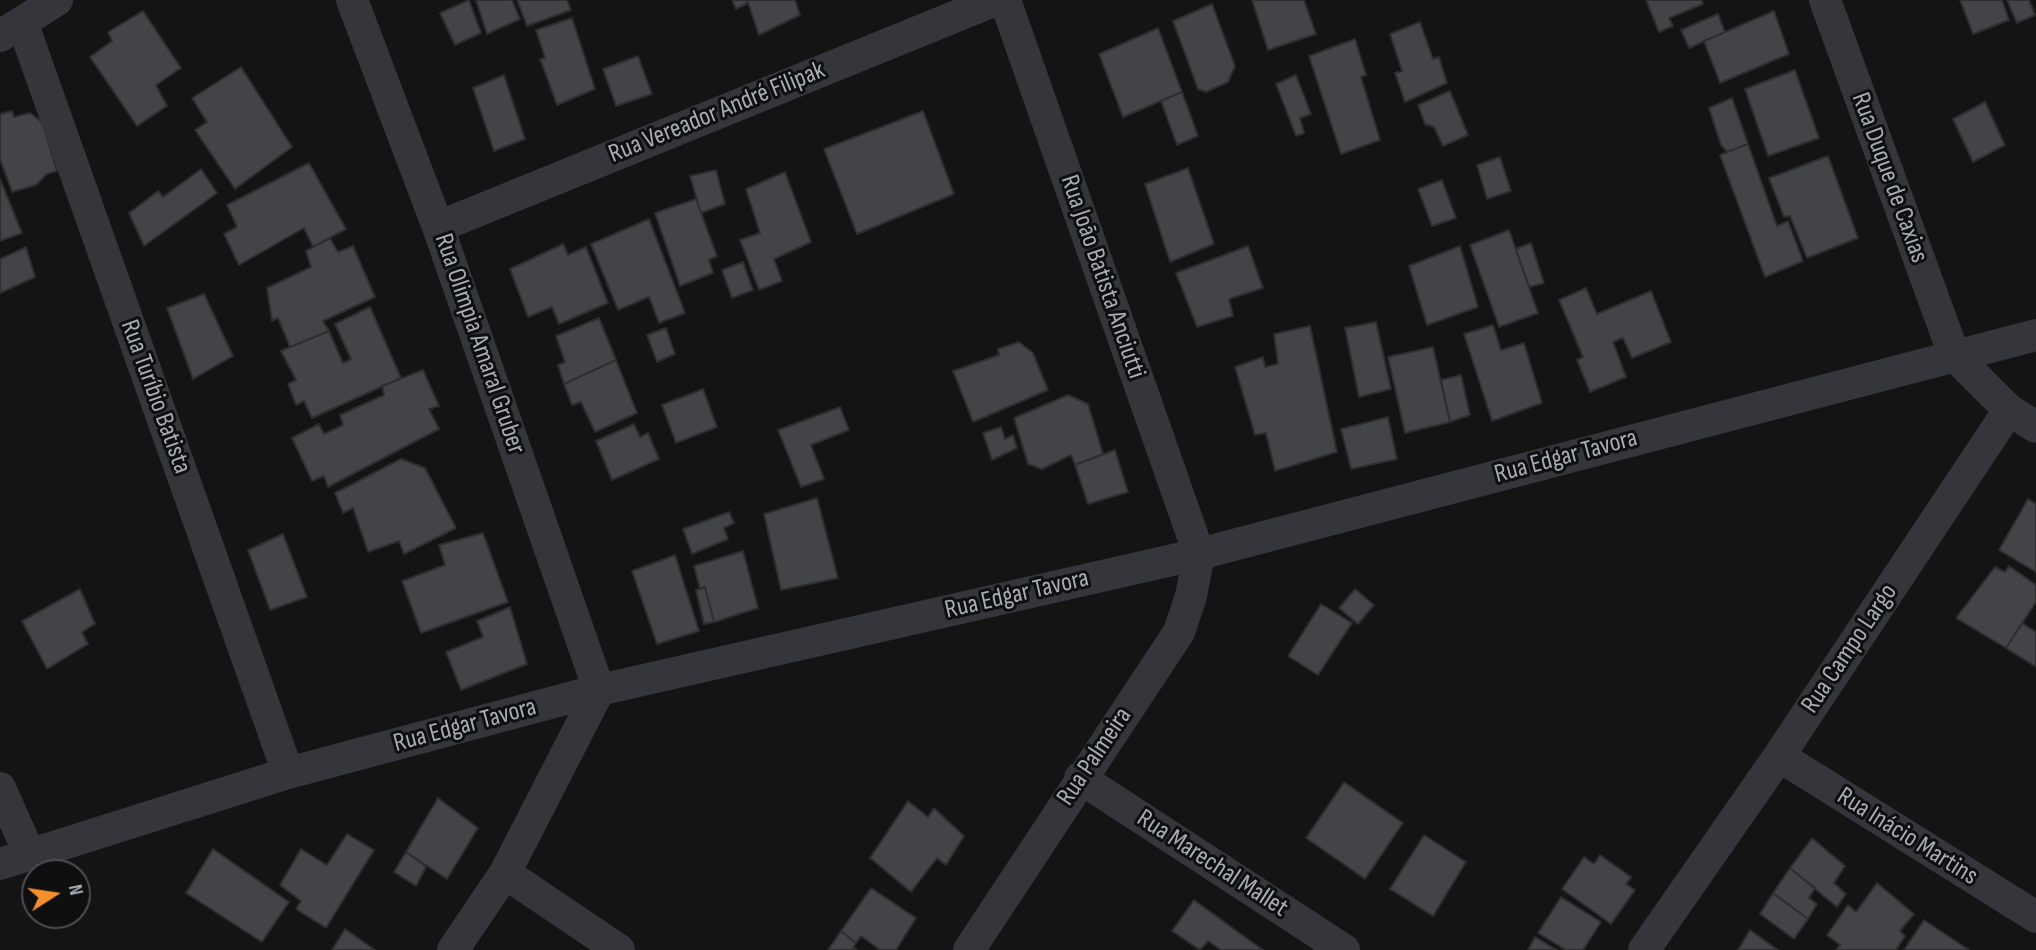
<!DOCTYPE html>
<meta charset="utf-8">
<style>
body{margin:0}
#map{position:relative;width:2036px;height:950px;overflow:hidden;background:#141415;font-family:"Sofia Sans Condensed",sans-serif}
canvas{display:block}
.north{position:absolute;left:21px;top:859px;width:70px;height:70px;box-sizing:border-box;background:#0f0f10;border:2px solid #4b4e52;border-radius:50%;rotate:78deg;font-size:19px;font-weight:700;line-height:28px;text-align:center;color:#a5adb6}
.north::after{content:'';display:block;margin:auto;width:24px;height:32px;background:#f5902c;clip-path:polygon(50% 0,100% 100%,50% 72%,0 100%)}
</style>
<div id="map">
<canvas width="2036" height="950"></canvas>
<div class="north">N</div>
</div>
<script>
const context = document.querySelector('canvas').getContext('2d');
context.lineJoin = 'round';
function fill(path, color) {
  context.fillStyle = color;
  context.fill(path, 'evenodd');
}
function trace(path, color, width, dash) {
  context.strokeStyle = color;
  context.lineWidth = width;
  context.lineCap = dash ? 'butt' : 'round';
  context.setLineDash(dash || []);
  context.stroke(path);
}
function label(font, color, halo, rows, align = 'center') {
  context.font = font + ' "Sofia Sans Condensed",sans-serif';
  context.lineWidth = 6;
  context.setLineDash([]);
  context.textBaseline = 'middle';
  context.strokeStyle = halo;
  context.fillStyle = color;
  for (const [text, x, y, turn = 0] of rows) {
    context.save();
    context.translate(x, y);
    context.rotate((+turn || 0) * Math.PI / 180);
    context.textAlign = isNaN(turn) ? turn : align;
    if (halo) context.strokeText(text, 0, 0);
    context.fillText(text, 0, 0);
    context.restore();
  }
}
const building = new Path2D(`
 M 469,0 L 481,33 L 455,45 L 440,13 Z
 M 476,0 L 512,0 L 520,19 L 487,34 Z
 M 517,0 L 567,0 L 571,10 L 527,26 Z
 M 732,0 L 747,0 L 748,3 L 736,9 Z
 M 747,0 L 795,0 L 800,15 L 759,35 Z
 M 1252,0 L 1304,0 L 1316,34 L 1268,50 Z
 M 1646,0 L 1702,0 L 1703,4 L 1669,18 L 1673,26 L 1659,32 Z
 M 1960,0 L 2002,0 L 2009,20 L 1973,34 Z
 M 2007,0 L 2029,0 L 2035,15 L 2017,23 Z
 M 1212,4 L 1235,66 L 1228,82 L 1206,92 L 1198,89 L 1173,21 Z
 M 143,11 L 181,68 L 156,85 L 167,106 L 137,126 L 90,57 L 112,41 L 108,32 Z
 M 1774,11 L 1789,54 L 1720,83 L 1704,41 Z
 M 1718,14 L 1725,32 L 1689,48 L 1681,30 Z
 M 572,18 L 595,89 L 557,105 L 540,59 L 545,58 L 536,30 Z
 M 1420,22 L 1433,59 L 1439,57 L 1447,83 L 1405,102 L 1395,73 L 1402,71 L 1390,34 Z
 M 1158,28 L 1182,92 L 1123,117 L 1099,54 Z
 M 1355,39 L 1366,75 L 1361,77 L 1380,140 L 1341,154 L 1309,56 Z
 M 638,56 L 652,94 L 616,106 L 603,69 Z
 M 241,67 L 292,147 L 235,189 L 195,130 L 207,122 L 192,98 Z
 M 1795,70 L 1819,138 L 1768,156 L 1745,89 Z
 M 504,75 L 525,139 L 494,151 L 473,88 Z
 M 1296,75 L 1311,114 L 1300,118 L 1304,133 L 1296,136 L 1276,84 Z
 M 1450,91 L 1468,135 L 1443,146 L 1434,127 L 1425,124 L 1418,105 Z
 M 1182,92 L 1198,136 L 1177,145 L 1161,101 Z
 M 1732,98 L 1748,144 L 1727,152 L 1721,145 L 1709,108 Z
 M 1985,102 L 2005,145 L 1973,162 L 1953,119 Z
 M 12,111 L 14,117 L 30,113 L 42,122 L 57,171 L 47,174 L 36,185 L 12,192 L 0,159 L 0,114 Z
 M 923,111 L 954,194 L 857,234 L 824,149 Z
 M 1748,144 L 1777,226 L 1788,221 L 1803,261 L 1765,277 L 1720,155 Z
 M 1828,156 L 1858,238 L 1807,258 L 1790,216 L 1784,217 L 1769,178 Z
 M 1500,157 L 1511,191 L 1487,199 L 1477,165 Z
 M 309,163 L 346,229 L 313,247 L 304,228 L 239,265 L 224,234 L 237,227 L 227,205 Z
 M 1188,168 L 1214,244 L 1170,262 L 1145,184 Z
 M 201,169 L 217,193 L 144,246 L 129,213 L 158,191 L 163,197 Z
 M 716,170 L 725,204 L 701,213 L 690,176 Z
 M 785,172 L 811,242 L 774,259 L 782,281 L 759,290 L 740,240 L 760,233 L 746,189 Z
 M 0,179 L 22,233 L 0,241 Z
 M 1442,180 L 1456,218 L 1432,226 L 1418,189 Z
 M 696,199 L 717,256 L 709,260 L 713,273 L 680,286 L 655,213 Z
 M 649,219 L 685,313 L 659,323 L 649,297 L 618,310 L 591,244 Z
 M 1509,230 L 1538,313 L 1499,327 L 1470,245 Z
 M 330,238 L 338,252 L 353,246 L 375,297 L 323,321 L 329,331 L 290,347 L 278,318 L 272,321 L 267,288 L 311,267 L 306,251 Z
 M 1531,243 L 1544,283 L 1529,287 L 1516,249 Z
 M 563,244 L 568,255 L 586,247 L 608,303 L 559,324 L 552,307 L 528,317 L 510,269 Z
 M 1248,246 L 1263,288 L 1229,299 L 1233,316 L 1197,327 L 1176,273 Z
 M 1460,246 L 1478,307 L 1427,325 L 1409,266 Z
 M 26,247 L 35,277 L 0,293 L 0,259 Z
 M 743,262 L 753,290 L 732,298 L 722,270 Z
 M 1586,288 L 1597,314 L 1651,291 L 1671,342 L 1632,358 L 1623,338 L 1613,342 L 1626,377 L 1590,392 L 1577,360 L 1583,357 L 1559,300 Z
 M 204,294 L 233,356 L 193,379 L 167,308 Z
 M 370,307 L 401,378 L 312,418 L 304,401 L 296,405 L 288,384 L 296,380 L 281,351 L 329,331 L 343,363 L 351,359 L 335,324 Z
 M 599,318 L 616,360 L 564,384 L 558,365 L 565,362 L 556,336 Z
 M 1376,322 L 1391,389 L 1359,397 L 1345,328 Z
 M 1493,325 L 1501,350 L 1524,343 L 1542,403 L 1492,421 L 1464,334 Z
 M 1310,326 L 1337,452 L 1275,471 L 1266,433 L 1255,435 L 1235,367 L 1263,357 L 1265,367 L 1278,364 L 1274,334 Z
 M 666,328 L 675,354 L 657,362 L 647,335 Z
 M 1019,342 L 1033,353 L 1048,390 L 973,422 L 953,371 L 999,355 L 998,349 Z
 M 1433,347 L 1450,422 L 1405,433 L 1388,357 Z
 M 616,360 L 637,413 L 595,432 L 581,402 L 572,405 L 564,384 Z
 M 423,370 L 439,406 L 429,409 L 439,429 L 328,487 L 324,476 L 312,481 L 292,438 L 319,424 L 324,434 L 343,425 L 340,415 L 384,395 L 382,386 Z
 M 1461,375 L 1470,415 L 1450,422 L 1441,380 Z
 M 703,389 L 717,427 L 676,443 L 662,405 Z
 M 1068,395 L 1088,404 L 1103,454 L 1075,465 L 1071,455 L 1042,469 L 1028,464 L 1014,418 Z
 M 840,407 L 849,430 L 811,445 L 824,479 L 801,487 L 778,430 Z
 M 1388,417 L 1397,459 L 1351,469 L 1341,429 Z
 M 634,424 L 640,437 L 648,433 L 659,459 L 612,480 L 596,441 Z
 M 1001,427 L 1005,439 L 1013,435 L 1017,448 L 992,460 L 983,433 Z
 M 1115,450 L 1128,492 L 1088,504 L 1075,465 Z
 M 401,459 L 425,468 L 456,528 L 404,554 L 399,541 L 368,552 L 353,508 L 343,513 L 335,493 Z
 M 817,498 L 838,578 L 781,590 L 764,514 Z
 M 2028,499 L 2036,504 L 2036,572 L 1999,550 Z
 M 729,512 L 734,523 L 724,528 L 728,539 L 692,554 L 683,529 Z
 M 483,533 L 508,602 L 421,633 L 402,581 L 445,565 L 439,545 Z
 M 283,534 L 307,597 L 270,610 L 248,550 Z
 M 743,551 L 758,608 L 714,622 L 705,587 L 700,589 L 694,566 Z
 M 675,555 L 699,631 L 657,644 L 632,571 Z
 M 2009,566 L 2036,585 L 2036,602 L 2006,648 L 1956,618 L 1995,567 L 2005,572 Z
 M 705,587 L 714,622 L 704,624 L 696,590 Z
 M 80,589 L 95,624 L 82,632 L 88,644 L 47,669 L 22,621 Z
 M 1355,589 L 1374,605 L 1358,624 L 1339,608 Z
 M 1321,604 L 1352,623 L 1318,675 L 1288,656 Z
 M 510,607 L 527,664 L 461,690 L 446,652 L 483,637 L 477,621 Z
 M 2022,623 L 2036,632 L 2036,667 L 2006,648 Z
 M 1344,782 L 1403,823 L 1365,879 L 1306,838 Z
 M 438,798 L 478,828 L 447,879 L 406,852 Z
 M 908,801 L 928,817 L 934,808 L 964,836 L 946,865 L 937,858 L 911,892 L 870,858 Z
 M 347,834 L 374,850 L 326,928 L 296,909 L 301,901 L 280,885 L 301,849 L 327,865 Z
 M 1424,835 L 1466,862 L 1433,916 L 1390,889 Z
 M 1812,838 L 1845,866 L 1834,883 L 1846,894 L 1837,907 L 1790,868 Z
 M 213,849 L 289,902 L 262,942 L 186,893 Z
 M 406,852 L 426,867 L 416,886 L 394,872 Z
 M 1600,855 L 1631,877 L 1626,884 L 1635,890 L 1611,924 L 1562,889 L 1584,857 L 1594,864 Z
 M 1790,868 L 1815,888 L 1809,898 L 1817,904 L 1808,919 L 1773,893 Z
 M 1877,883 L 1914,914 L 1900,931 L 1905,936 L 1896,950 L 1836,950 L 1840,945 L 1827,935 L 1848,905 L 1856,912 Z
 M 871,888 L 916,918 L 896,950 L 880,950 L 861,936 L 856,943 L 841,931 Z
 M 1773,893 L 1808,919 L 1794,939 L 1760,914 Z
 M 1561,897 L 1601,922 L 1583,950 L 1566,950 L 1538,933 Z
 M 1194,900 L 1263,950 L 1221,950 L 1208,941 L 1200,950 L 1172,931 Z
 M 1924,920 L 1969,950 L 1904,950 Z
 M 345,929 L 375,950 L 332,950 Z
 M 1750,930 L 1778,950 L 1738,950 Z
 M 841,931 L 856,943 L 853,948 L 857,950 L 828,950 Z
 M 1535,937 L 1557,950 L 1528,950 Z`);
fill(building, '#434448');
trace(building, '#2e2e31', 2);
trace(new Path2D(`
 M 352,0 L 438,227 L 599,690 L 505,873 L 453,950
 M 22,22 L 288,773
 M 0,36 L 57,0
 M 438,227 L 996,0
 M 2009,410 L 2036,427
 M 1779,756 L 2036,917
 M 1080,778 L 1344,950
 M 0,788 L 29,853
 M 0,864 L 288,773 L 599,690 L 1199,554 L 2036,335
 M 505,873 L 619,950
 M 969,950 L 1179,632 L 1191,596 L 1199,554 L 1005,0
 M 1644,950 L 1779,756 L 2009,410 L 1954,355 L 1825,0`), '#35363b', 32);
label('26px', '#a5adb6', '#0f0f10', [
 ["Rua Vereador André Filipak",717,113,-22],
 ["Rua Duque de Caxias",1889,178,70],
 ["Rua João Batista Anciutti",1102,277,71],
 ["Rua Olimpia Amaral Gruber",479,344,71],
 ["Rua Turíbio Batista",155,397,70],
 ["Rua Edgar Tavora",1566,457,-15],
 ["Rua Edgar Tavora",1017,595,-13],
 ["Rua Campo Largo",1850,649,-56],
 ["Rua Edgar Tavora",465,726,-15],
 ["Rua Palmeira",1095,757,-56],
 ["Rua Inácio Martins",1907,837,32],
 ["Rua Marechal Mallet",1212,864,33]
]);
</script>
